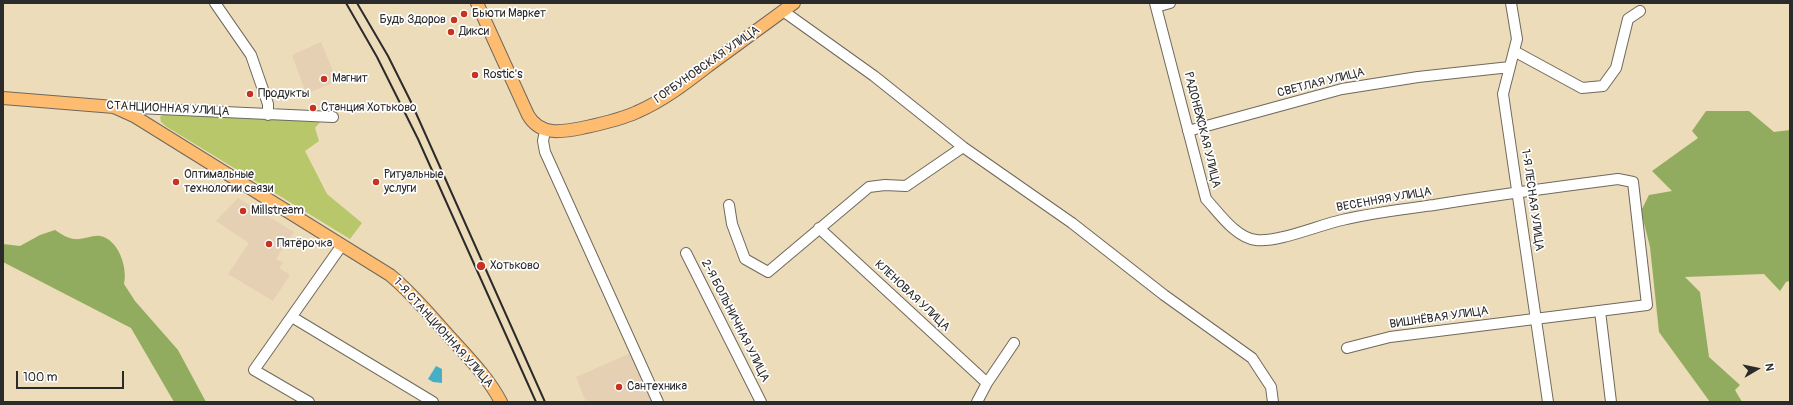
<!DOCTYPE html>
<meta charset="utf-8">
<style>
body{margin:0}
#map{position:relative;width:1793px;height:405px;overflow:hidden;background:#eddcba;font-family:Pangolin,sans-serif}
canvas{display:block}
.frame{position:absolute;inset:0;border:4px solid #2b2b2b;pointer-events:none}
.north{position:absolute;left:1737px;top:349px;width:40px;height:40px;-webkit-text-stroke:3px #fff;paint-order:stroke;rotate:81deg;font-size:11px;font-weight:700;line-height:16px;text-align:center;color:#2b2b2b}
.north::after{content:'';display:block;margin:auto;width:14px;height:18px;background:#2b2b2b;clip-path:polygon(50% 0,100% 100%,50% 72%,0 100%)}
.scale{position:absolute;left:16px;top:371px;width:108px;height:18px;box-sizing:border-box;border:2px solid #2b2b2b;border-top:0;padding-left:5px;font-size:12px;line-height:14px;white-space:nowrap;color:#2b2b2b;-webkit-text-stroke:3px #fff;paint-order:stroke}
</style>
<div id="map">
<canvas width="1793" height="405"></canvas>
<div class="frame"></div>
<div class="north">N</div>
<div class="scale">100 m</div>
</div>
<script>
const context = document.querySelector('canvas').getContext('2d');
context.lineJoin = 'round';
function fill(path, color) {
  context.fillStyle = color;
  context.fill(path, 'evenodd');
}
function trace(path, color, width, dash) {
  context.strokeStyle = color;
  context.lineWidth = width;
  context.lineCap = dash ? 'butt' : 'round';
  context.setLineDash(dash || []);
  context.stroke(path);
}
function label(font, color, halo, rows, align = 'center') {
  context.font = font + ' Pangolin,sans-serif';
  context.lineWidth = 3.5;
  context.setLineDash([]);
  context.textBaseline = 'middle';
  context.strokeStyle = halo;
  context.fillStyle = color;
  for (const [text, x, y, turn = 0] of rows) {
    context.save();
    context.translate(x, y);
    context.rotate((+turn || 0) * Math.PI / 180);
    context.textAlign = isNaN(turn) ? turn : align;
    if (halo) context.strokeText(text, 0, 0);
    context.fillText(text, 0, 0);
    context.restore();
  }
}
fill(new Path2D(`
 M 321,42 L 337,81 L 306,94 L 292,55 Z
 M 238,198 L 294,232 L 276,259 L 283,263 L 279,268 L 290,275 L 273,301 L 228,274 L 249,243 L 216,221 Z
 M 635,351 L 657,402 L 586,402 L 576,377 Z`), '#e5d0b4');
fill(new Path2D(`
 M 164,114 L 321,121 L 315,128 L 319,141 L 305,151 L 327,194 L 362,223 L 350,239 L 167,127 L 161,122 L 160,117 Z`), '#b7c76a');
fill(new Path2D(`
 M 1706,111 L 1749,111 L 1774,132 L 1790,130 L 1790,281 L 1786,282 L 1780,291 L 1764,274 L 1685,277 L 1700,292 L 1709,357 L 1740,385 L 1735,390 L 1742,402 L 1710,402 L 1659,332 L 1650,247 L 1641,211 L 1649,195 L 1672,191 L 1652,171 L 1698,138 L 1692,131 Z
 M 55,230 C 60,233 68,239 75,239 C 83,240 92,235 100,236 C 118,239 128,267 124,284 L 135,301 L 178,350 L 206,402 L 174,402 L 131,328 L 3,262 L 3,244 L 20,246 L 40,235 Z`), '#91ac5e');
fill(new Path2D(`
 M 436,366 L 442,369 L 442,383 L 433,382 L 428,379 Z`), '#46aec5');
const minor = new Path2D(`
 M 215,3 L 251,55 L 268,104 L 268,115
 M 1155,3 L 1206,199 C 1219,213 1236,238 1256,240 C 1277,243 1319,225 1342,220 C 1372,213 1404,209 1434,205 C 1495,195 1556,187 1618,179 L 1633,182 L 1647,305 L 1390,337 L 1347,348
 M 1511,3 L 1517,39 L 1503,94 L 1548,402
 M 1156,7 L 1170,3
 M 783,11 L 874,76 L 963,147 L 1072,223 L 1164,295 L 1252,358 L 1271,387 L 1273,402
 M 1514,51 L 1582,88 L 1603,86 L 1616,68 L 1628,19 L 1640,11
 M 116,107 L 333,117
 M 545,131 L 543,141 L 545,152 L 658,402
 M 1188,131 L 1342,89 L 1418,77 L 1510,67
 M 729,205 L 732,224 L 745,259 L 768,272 L 869,187 L 885,185 L 906,186 L 963,147
 M 819,228 L 987,383
 M 686,253 L 761,402
 M 1600,311 L 1611,402
 M 292,317 L 433,402
 M 309,402 L 254,370 L 342,245
 M 977,402 L 987,383 L 1014,343`);
const major = new Path2D(`
 M 477,3 L 528,115 C 540,136 562,132 582,128 C 600,124 620,120 637,112 C 663,101 686,83 708,66 C 737,45 765,24 794,3
 M 3,98 L 114,107 L 134,116 L 390,275 C 412,293 429,314 448,335 C 467,356 488,377 501,402`);
trace(minor, '#6f695d', 12);
trace(major, '#6f695d', 14);
trace(minor, '#fff', 10);
trace(major, '#fdbc70', 12);
trace(new Path2D(`
 M 346,3 L 377,57 L 418,139 L 536,402
 M 357,3 L 388,56 L 411,102 L 545,402`), '#2b2b2b', 2);
for (const [x, y, r, color] of [
 [464,14,4,"#c8321e"],
 [454,20,4,"#c8321e"],
 [451,32,4,"#c8321e"],
 [475,75,4,"#c8321e"],
 [324,79,4,"#c8321e"],
 [250,94,4,"#c8321e"],
 [313,108,4,"#c8321e"],
 [176,182,4,"#c8321e"],
 [376,182,4,"#c8321e"],
 [243,211,4,"#c8321e"],
 [269,244,4,"#c8321e"],
 [481,266,5,"#c8321e"],
 [619,387,4,"#c8321e"]
]) {
  const dot = new Path2D();
  dot.arc(x, y, r, 0, 2 * Math.PI);
  context.fillStyle = color;
  context.fill(dot);
  trace(dot, '#fff', 1.5);
}
label('12px', '#2b2b2b', '#fff', [
 ["Бьюти Маркет",472,14],
 ["Будь Здоров",446,20,"right"],
 ["Дикси",459,32],
 ["Rostic's",483,75],
 ["Магнит",332,79],
 ["Продукты",258,94],
 ["Станция Хотьково",321,108],
 ["Оптимальные",184,175],
 ["технологии связи",184,189],
 ["Ритуальные",384,175],
 ["услуги",384,189],
 ["Millstream",251,211],
 ["Пятёрочка",277,244],
 ["Хотьково",490,266],
 ["Сантехника",627,387]
], 'left');
label('12px', '#2b2b2b', '#fff', [
 ["ГОРБУНОВСКАЯ УЛИЦА",707,65,-35],
 ["СВЕТЛАЯ УЛИЦА",1321,83,-14],
 ["СТАНЦИОННАЯ УЛИЦА",168,109,3],
 ["РАДОНЕЖСКАЯ УЛИЦА",1202,130,76],
 ["ВЕСЕННЯЯ УЛИЦА",1384,200,-10],
 ["1-Я ЛЕСНАЯ УЛИЦА",1532,200,82],
 ["КЛЕНОВАЯ УЛИЦА",912,296,43],
 ["ВИШНЁВАЯ УЛИЦА",1439,318,-8],
 ["2-Я БОЛЬНИЧНАЯ УЛИЦА",735,321,63],
 ["1-Я СТАНЦИОННАЯ УЛИЦА",443,333,48]
]);
</script>
